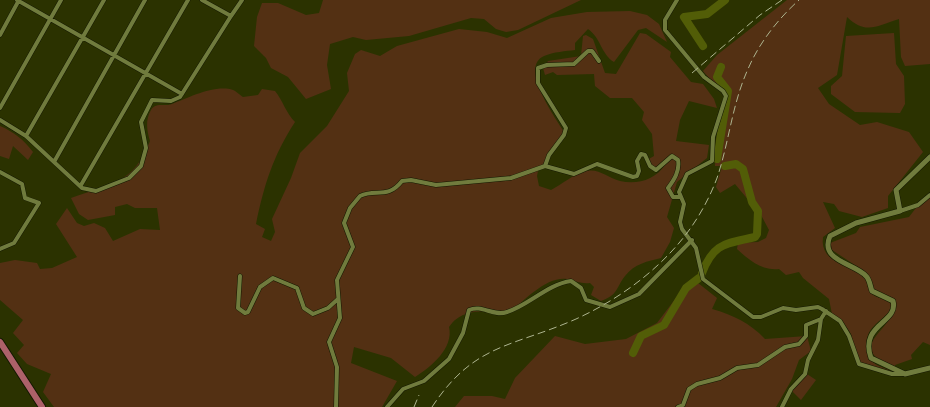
<!DOCTYPE html>
<style>
body{margin:0}
canvas{display:block;background:#2b3200}
</style>
<canvas width="930" height="407"></canvas>
<script>
const context = document.querySelector('canvas').getContext('2d');
context.lineJoin = 'round';
function fill(path, color) {
  context.fillStyle = color;
  context.fill(path, 'evenodd');
}
function trace(path, color, width, dash) {
  context.strokeStyle = color;
  context.lineWidth = width;
  context.lineCap = dash ? 'butt' : 'round';
  context.setLineDash(dash || []);
  context.stroke(path);
}
fill(new Path2D(`
 M 323,0 L 581,0 L 518,30 L 506,32 L 496,29 L 484,19 L 471,18 L 409,36 L 366,40 L 353,37 L 330,44 L 327,65 L 331,89 L 306,99 L 288,77 L 271,68 L 266,58 L 254,46 L 257,17 L 262,3 L 278,3 L 306,15 L 319,13 Z
 M 787,0 L 930,0 L 930,64 L 905,66 L 901,57 L 899,19 C 876,26 866,35 847,17 L 837,75 L 818,88 L 829,104 L 860,125 L 877,122 L 909,132 L 923,152 L 888,196 L 888,208 L 862,217 L 839,211 L 834,204 L 823,202 L 835,228 L 823,237 C 819,265 855,265 865,278 C 868,283 867,288 871,293 C 877,299 885,298 891,304 L 892,309 C 886,316 878,321 872,328 C 864,337 864,355 874,363 C 879,367 887,369 892,371 L 862,364 L 857,359 L 851,334 L 842,320 L 832,314 L 829,299 L 803,278 L 799,272 L 786,275 L 779,269 C 762,271 749,260 737,249 L 738,243 L 758,242 L 766,238 L 769,230 L 761,215 L 735,184 L 720,193 L 716,187 L 722,166 L 715,166 L 716,141 L 726,98 L 703,71 L 717,55 Z
 M 630,11 L 647,15 L 659,24 L 667,42 L 646,28 L 638,30 L 614,62 C 601,54 601,38 588,29 L 575,43 L 575,50 C 566,51 553,52 544,56 C 518,67 557,120 566,135 L 538,171 L 537,176 L 539,186 L 551,190 C 561,185 575,173 586,171 C 599,168 608,178 620,181 C 637,185 655,180 665,165 L 653,171 L 647,160 L 654,156 L 652,134 L 642,120 L 644,112 L 632,98 L 610,98 L 595,86 L 594,74 L 557,75 L 553,72 L 545,75 L 543,68 L 548,61 L 581,56 L 583,36 L 586,35 L 593,39 L 605,73 L 616,74 L 640,33 L 646,34 L 671,52 L 670,57 L 691,82 L 703,84 L 714,99 L 717,108 L 689,101 L 680,120 L 676,141 L 709,145 L 707,158 L 677,182 L 667,217 L 674,228 L 670,242 L 661,258 C 648,261 634,264 625,276 C 615,289 619,294 601,301 L 591,295 L 594,287 L 590,283 C 581,284 576,281 567,279 C 547,276 524,300 511,312 C 488,312 463,306 449,327 C 454,348 431,367 415,377 L 391,358 L 354,347 L 351,363 L 397,381 L 382,407 L 54,407 L 43,392 L 51,374 L 27,364 L 17,353 L 24,345 L 13,333 L 23,320 L 0,300 L 0,263 L 15,260 L 37,263 L 40,269 L 52,268 L 77,257 L 56,224 L 67,208 L 77,223 L 84,226 L 94,223 L 105,228 L 113,241 L 140,229 L 160,230 L 157,208 L 135,208 L 127,204 L 115,207 L 115,215 L 88,220 L 79,214 L 71,198 C 110,184 134,184 150,141 C 147,131 145,120 151,110 C 156,102 165,107 172,104 C 188,98 215,84 233,90 C 236,91 240,95 243,97 L 258,95 L 262,89 L 275,91 C 283,101 286,113 295,122 C 273,156 264,185 256,224 L 265,229 L 262,237 L 271,241 L 275,232 L 272,219 L 291,178 L 300,153 L 327,126 L 349,91 L 347,73 L 355,54 L 361,50 L 380,56 L 397,46 L 459,29 L 487,32 L 507,38 L 551,18 L 587,12 Z
 M 894,33 L 896,64 L 904,76 L 905,104 L 900,113 L 855,112 L 831,94 L 831,86 L 842,76 L 846,36 Z
 M 0,126 C 14,132 24,140 33,152 L 28,160 L 13,146 L 9,159 L 0,156 Z
 M 930,198 L 930,345 L 923,342 L 911,355 L 912,359 L 895,365 L 895,368 C 850,348 879,339 895,311 L 894,301 L 873,289 L 867,273 L 829,248 L 830,243 L 856,233 L 860,227 L 909,217 L 919,204 Z
 M 698,283 L 717,298 L 712,309 C 733,315 750,323 765,339 L 807,336 L 811,351 L 799,360 L 792,379 L 776,407 L 455,407 L 464,396 L 492,396 L 505,399 L 515,378 L 555,336 L 585,344 L 626,339 L 657,323 L 685,286 Z
 M 807,374 L 816,380 L 801,400 L 792,391 Z`), '#533013');
trace(new Path2D(`
 M 703,46 L 684,17 L 707,14 L 725,0
 M 717,159 L 728,91 L 717,77 L 721,67
 M 702,273 C 714,242 726,244 755,237 L 757,234 L 758,211 L 752,202 L 743,169 L 736,164 L 725,166
 M 633,353 L 641,336 L 664,325 L 686,288 L 699,278`), '#525d07', 8);
const minor = new Path2D(`
 M 17,0 L 182,94
 M 677,0 L 665,20 L 665,30 L 704,77 L 723,91 L 726,96 L 713,137 L 712,161 L 687,174 L 679,192 L 684,204 L 680,222 L 682,229 L 696,248 L 703,279 L 753,317 L 761,317 L 783,308 L 796,310 L 818,307 L 822,309 L 840,321 L 849,336 L 859,364 L 892,374 L 904,374
 M 231,16 L 242,0
 M 0,35 L 19,0
 M 0,108 L 61,0
 M 0,120 L 26,136 L 82,188 L 96,191 L 129,178 L 141,166 L 146,148 L 141,122 L 152,100 L 171,101 L 180,97 L 231,16 L 202,0
 M 26,136 L 104,0
 M 54,162 L 145,0
 M 545,166 L 549,155 L 564,135 L 566,128 L 538,83 L 538,68 L 547,65 L 574,64 L 588,51 L 592,51 L 599,61
 M 0,172 L 22,184 L 25,198 L 39,203 L 14,243 L 0,249
 M 81,185 L 188,0
 M 900,211 L 918,205 L 930,195
 M 240,276 L 238,308 L 245,313 L 248,312 L 260,287 L 273,278 L 297,288 L 304,308 L 313,314 L 328,308 L 338,299
 M 336,407 L 337,367 L 329,342 L 340,318 L 337,280 L 353,247 L 344,223 L 350,208 L 360,196 C 376,188 387,200 402,181 L 411,180 L 436,185 L 511,178 L 545,166 L 574,174 L 597,164 L 633,177 L 637,176 L 639,171 L 637,161 L 641,154 L 645,155 L 650,166 L 656,170 L 672,156 L 678,160 C 680,171 674,180 668,188 L 673,197 L 681,197
 M 387,407 L 403,389 L 424,381 L 449,359 L 463,333 L 469,310 C 482,304 493,317 507,312 C 529,305 548,284 571,281 L 581,288 L 586,300 L 610,307 L 639,294 L 692,240
 M 678,407 L 683,405 L 689,389 L 697,384 L 720,378 L 737,368 L 758,365 L 785,347 L 799,344 L 806,336 L 806,325 L 821,319
 M 782,407 L 791,389 L 805,374 L 808,360 L 818,340 L 821,319 L 826,311`);
const tertiary = new Path2D(`
 M 930,157 L 896,190 L 900,211 L 856,223 L 830,236 C 819,261 854,263 866,276 C 870,280 870,286 872,291 L 893,301 C 899,323 859,324 871,358 L 905,374 L 930,368`);
const primary = new Path2D(`
 M 0,342 L 42,407`);
trace(minor, '#141800', 5);
trace(tertiary, '#141800', 6);
trace(primary, '#141800', 8);
trace(minor, '#707b3d', 4);
trace(tertiary, '#707b3d', 5);
trace(primary, '#ad6169', 6);
trace(new Path2D(`
 M 692,73 L 760,15 L 782,0
 M 414,407 L 419,395
 M 432,407 C 474,343 513,347 576,319 C 611,303 645,280 671,252 C 691,231 707,205 717,178 C 729,143 732,104 748,69 C 759,43 778,19 799,0`), '#adb48f', 1, [8, 4]);
</script>
